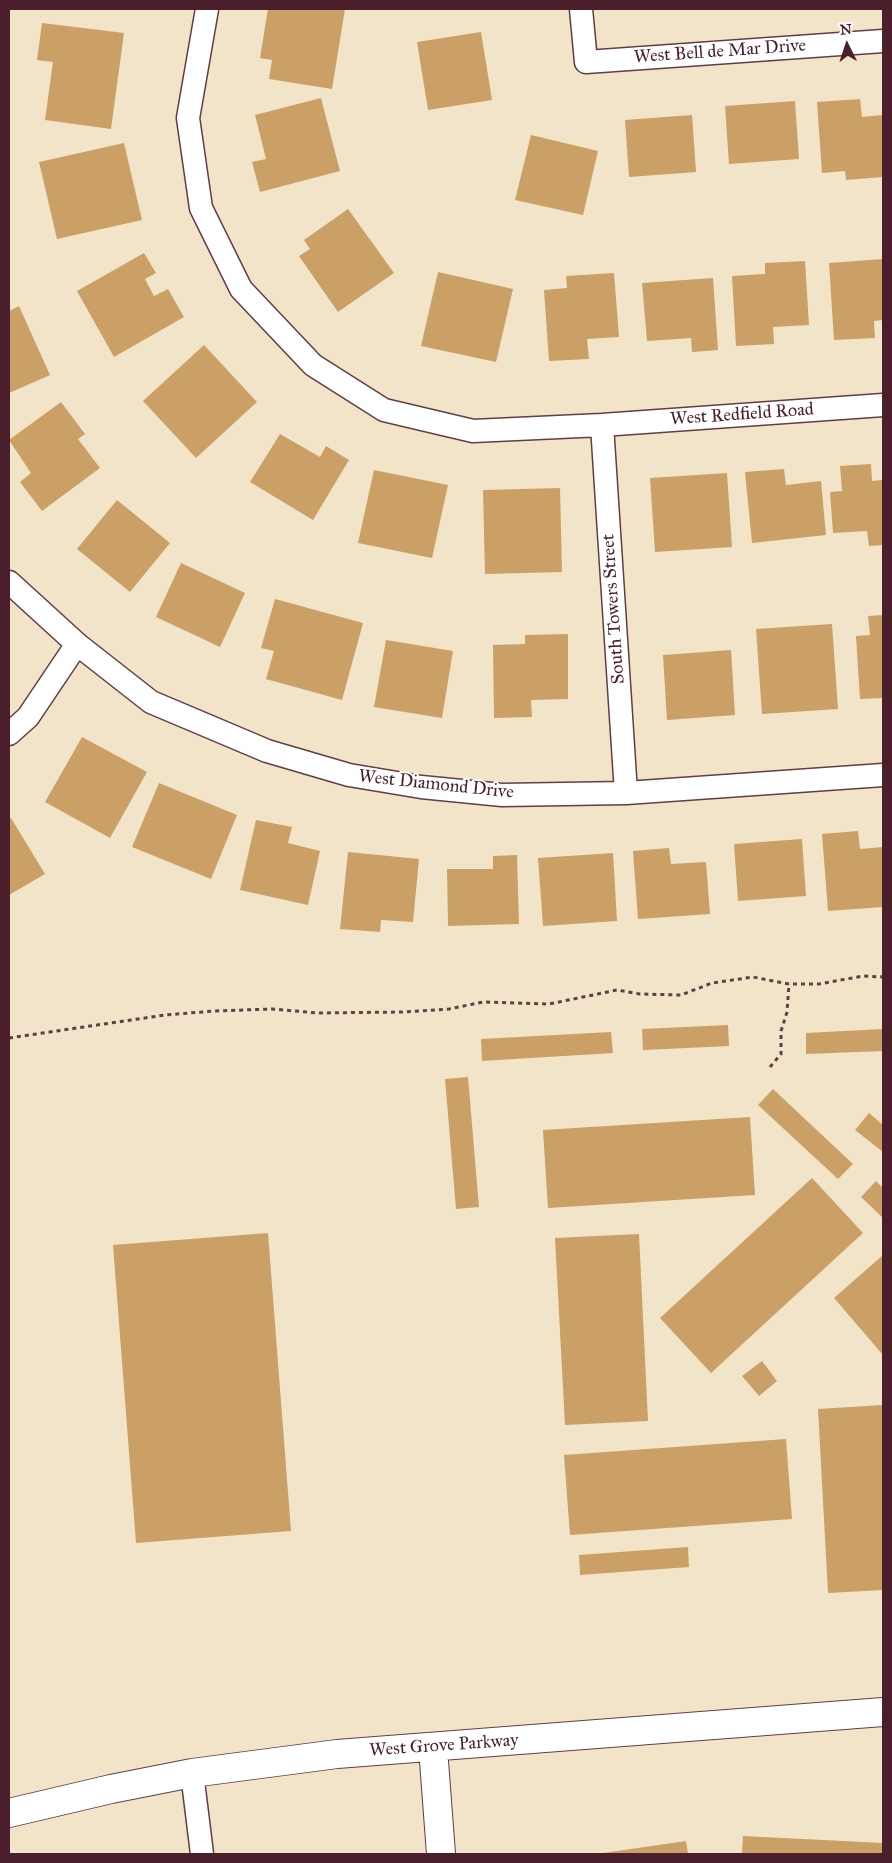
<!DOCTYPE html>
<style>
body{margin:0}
#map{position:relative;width:892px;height:1863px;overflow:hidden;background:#f1e4c9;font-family:"IM FELL Great Primer",serif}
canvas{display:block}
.frame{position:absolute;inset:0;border:10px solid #4a1f2b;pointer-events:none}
.north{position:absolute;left:822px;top:20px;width:50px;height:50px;-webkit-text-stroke:4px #fff;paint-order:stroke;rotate:356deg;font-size:14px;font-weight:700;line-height:20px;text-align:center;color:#4a1f2b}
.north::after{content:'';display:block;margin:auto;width:18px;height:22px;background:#4a1f2b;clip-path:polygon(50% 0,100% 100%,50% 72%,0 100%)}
</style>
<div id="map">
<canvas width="892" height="1863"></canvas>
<div class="frame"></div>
<div class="north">N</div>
</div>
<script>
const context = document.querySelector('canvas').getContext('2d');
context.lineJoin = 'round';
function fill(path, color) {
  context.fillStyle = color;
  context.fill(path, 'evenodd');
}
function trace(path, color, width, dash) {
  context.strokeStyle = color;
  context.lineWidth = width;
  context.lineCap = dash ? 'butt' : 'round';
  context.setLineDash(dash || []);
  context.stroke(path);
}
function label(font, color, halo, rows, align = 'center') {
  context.font = font + ' "IM FELL Great Primer",serif';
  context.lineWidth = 4;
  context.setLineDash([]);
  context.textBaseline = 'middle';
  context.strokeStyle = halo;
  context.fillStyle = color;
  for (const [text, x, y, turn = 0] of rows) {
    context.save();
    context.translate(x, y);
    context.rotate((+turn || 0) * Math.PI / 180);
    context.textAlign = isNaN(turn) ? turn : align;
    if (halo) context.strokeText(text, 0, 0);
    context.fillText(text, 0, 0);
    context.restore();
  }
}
fill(new Path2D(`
 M 268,9 L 345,9 L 332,89 L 269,79 L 272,60 L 260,58 Z
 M 42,23 L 124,33 L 111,129 L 45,120 L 53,62 L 37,60 Z
 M 481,32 L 492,100 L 428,110 L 417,42 Z
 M 321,98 L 340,171 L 260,192 L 252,162 L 266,159 L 255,115 Z
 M 860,99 L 862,117 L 883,115 L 883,177 L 846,180 L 845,171 L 822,173 L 817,102 Z
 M 795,101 L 799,159 L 729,164 L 725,106 Z
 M 692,115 L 696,172 L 629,177 L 625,120 Z
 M 531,135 L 598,151 L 583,215 L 515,200 Z
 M 124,143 L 142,220 L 57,239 L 39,162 Z
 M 348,209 L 394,273 L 338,312 L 299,256 L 310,249 L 304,240 Z
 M 144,253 L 156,273 L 145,279 L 154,296 L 168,289 L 184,317 L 114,357 L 77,291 Z
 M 883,259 L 883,320 L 874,321 L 875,338 L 834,340 L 829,263 Z
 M 805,261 L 809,325 L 773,327 L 774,344 L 736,346 L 732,276 L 765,274 L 765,263 Z
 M 438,272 L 513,289 L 496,362 L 421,346 Z
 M 614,273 L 619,337 L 587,339 L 589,359 L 549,361 L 544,290 L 567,288 L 566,276 Z
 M 713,278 L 718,350 L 692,352 L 691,338 L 647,341 L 642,283 Z
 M 19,306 L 50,375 L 9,393 L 9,311 Z
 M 204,345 L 257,402 L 196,458 L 143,401 Z
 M 61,402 L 85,434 L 78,439 L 100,468 L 42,511 L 20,482 L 31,473 L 9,440 Z
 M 280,434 L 320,457 L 326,446 L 349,460 L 313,520 L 250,482 Z
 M 871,464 L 872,481 L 883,480 L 883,545 L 869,546 L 867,531 L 833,533 L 830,492 L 842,491 L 840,466 Z
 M 784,469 L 786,485 L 821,481 L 826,535 L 752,543 L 745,472 Z
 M 374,470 L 448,485 L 432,558 L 358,543 Z
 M 727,473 L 732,547 L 655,552 L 650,478 Z
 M 560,488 L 562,572 L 485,574 L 483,490 Z
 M 117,500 L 170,543 L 130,592 L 77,549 Z
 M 181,563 L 245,593 L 220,647 L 156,617 Z
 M 275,599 L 363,623 L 342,700 L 266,679 L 274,651 L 261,648 Z
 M 883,615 L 883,698 L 860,699 L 856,636 L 870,635 L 868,616 Z
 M 832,624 L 838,709 L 762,714 L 756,629 Z
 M 568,634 L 568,699 L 531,700 L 532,717 L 494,718 L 493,645 L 525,644 L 525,635 Z
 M 386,640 L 453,651 L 442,718 L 374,707 Z
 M 731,650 L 735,715 L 667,720 L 663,655 Z
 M 82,737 L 147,772 L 110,838 L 45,802 Z
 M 159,783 L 237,815 L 211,879 L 132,847 Z
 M 11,818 L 45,874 L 9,895 L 9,820 Z
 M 256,820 L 292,827 L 288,843 L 320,851 L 308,905 L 240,890 Z
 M 858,831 L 860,849 L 883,847 L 883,907 L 828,911 L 822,834 Z
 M 802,839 L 806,896 L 738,901 L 734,844 Z
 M 669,848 L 671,864 L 706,862 L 710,914 L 638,919 L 633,851 Z
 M 348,852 L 419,859 L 413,922 L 381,920 L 380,932 L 340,929 Z
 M 613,853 L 617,921 L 543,926 L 538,858 Z
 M 517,855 L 519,924 L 448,926 L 447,869 L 493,869 L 493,856 Z
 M 728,1025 L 729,1046 L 643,1050 L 642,1029 Z
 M 883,1029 L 883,1051 L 806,1054 L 806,1033 Z
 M 611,1032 L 613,1053 L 482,1061 L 481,1039 Z
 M 468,1077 L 479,1207 L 456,1209 L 445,1079 Z
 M 773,1089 L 853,1164 L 838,1179 L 758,1105 Z
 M 869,1113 L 883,1125 L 883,1152 L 855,1130 Z
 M 750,1117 L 755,1195 L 548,1208 L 543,1130 Z
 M 812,1178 L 863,1233 L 711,1373 L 660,1318 Z
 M 876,1181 L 883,1188 L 883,1218 L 861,1197 Z
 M 268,1233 L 291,1531 L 136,1543 L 113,1245 Z
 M 639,1234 L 648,1421 L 565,1425 L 555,1238 Z
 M 883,1255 L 883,1355 L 834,1298 Z
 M 762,1361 L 777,1381 L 759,1396 L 742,1376 Z
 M 883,1405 L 883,1590 L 828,1593 L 818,1409 Z
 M 786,1439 L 792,1519 L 570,1535 L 564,1455 Z
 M 688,1547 L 689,1567 L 580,1575 L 579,1555 Z
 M 743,1836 L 883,1843 L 883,1854 L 742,1854 Z
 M 686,1841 L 688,1854 L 603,1854 L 603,1853 Z`), '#cba066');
const minor = new Path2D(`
 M 207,9 L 188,118 L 201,208 L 241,289 L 313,365 L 384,410 L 473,431 L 602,425 L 883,405
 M 581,9 L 586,62 L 883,41
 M 602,425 L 626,793
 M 9,582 L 77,644 L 151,702 L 267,751 L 349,775 L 421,787 L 502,795 L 626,793 L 883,775
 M 9,734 L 28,717 L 77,644
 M 192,1773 L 202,1854`);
const tertiary = new Path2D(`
 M 433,1748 L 441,1854
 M 9,1813 L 111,1789 L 192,1773 L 337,1754 L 883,1712`);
trace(minor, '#633d43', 25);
trace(tertiary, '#633d43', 30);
trace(new Path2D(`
 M 9,1038 L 165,1015 L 214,1011 L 272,1009 L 318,1013 L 402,1012 L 449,1009 L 483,1002 L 549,1004 L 617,990 L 640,994 L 681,995 L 712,983 L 753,977 L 789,984 L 819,984 L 863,976 L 883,977
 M 770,1067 L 781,1054 L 781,1031 L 787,1012 L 789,984`), '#633d43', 3, [4, 4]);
trace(minor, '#fff', 22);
trace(tertiary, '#fff', 28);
label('18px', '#4a1f2b', '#fff', [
 ["West Bell de Mar Drive",720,52,-4],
 ["West Redfield Road",742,415,-4],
 ["South Towers Street",614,609,-94],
 ["West Diamond Drive",436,785,6],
 ["West Grove Parkway",444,1746,-4]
]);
</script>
